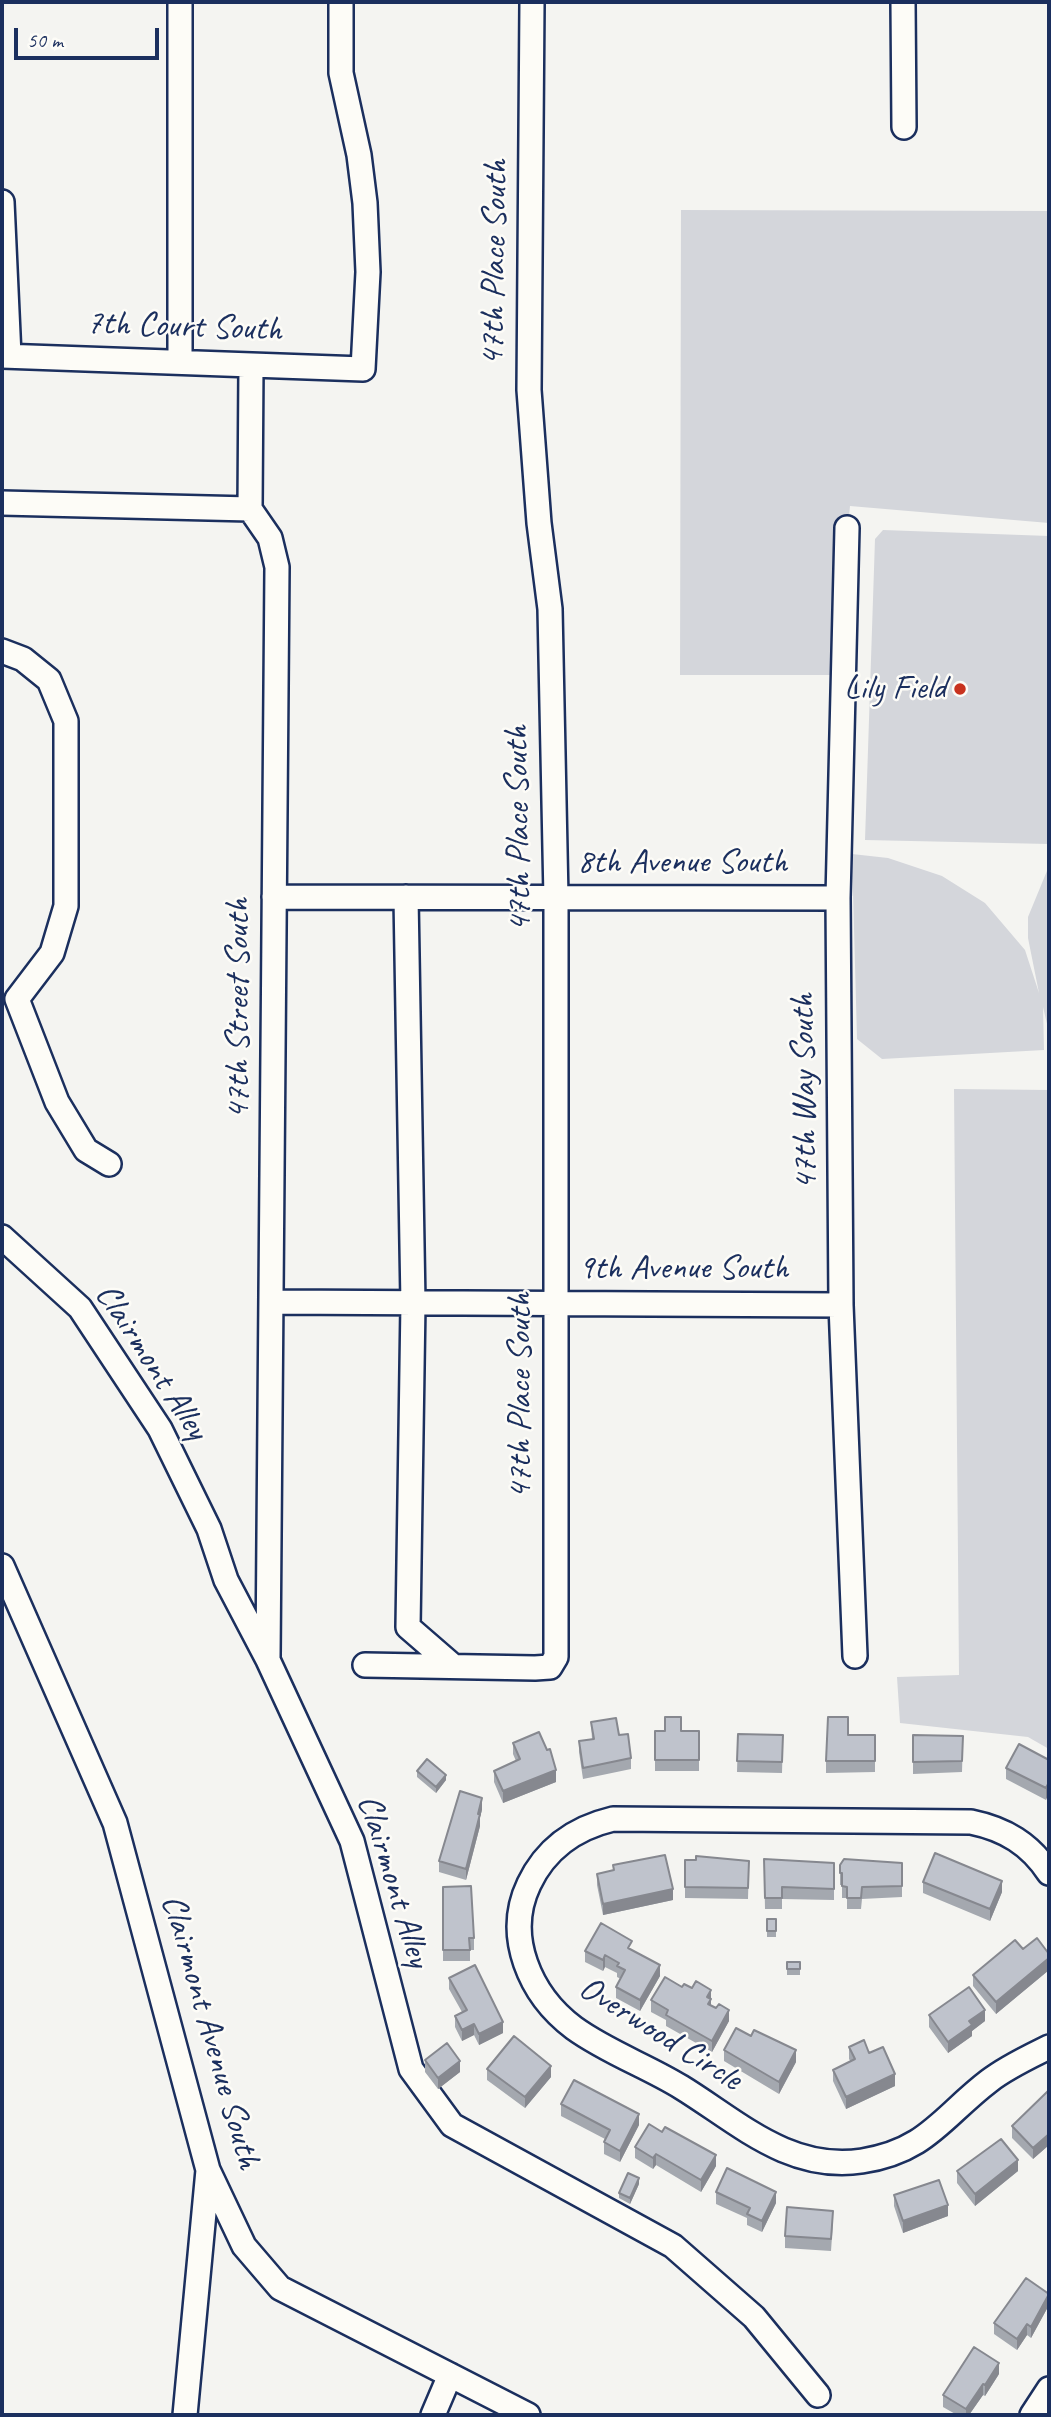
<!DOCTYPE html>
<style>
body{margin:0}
#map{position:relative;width:1051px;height:2417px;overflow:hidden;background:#f4f4f1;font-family:Caveat,sans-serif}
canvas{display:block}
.frame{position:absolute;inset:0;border:4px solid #1b2f5e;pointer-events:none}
.scale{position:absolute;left:14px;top:28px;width:145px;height:32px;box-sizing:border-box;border:4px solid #1b2f5e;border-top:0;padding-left:9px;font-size:21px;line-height:24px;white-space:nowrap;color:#1b2f5e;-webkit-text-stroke:5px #fdfcf7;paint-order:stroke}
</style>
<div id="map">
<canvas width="1051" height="2417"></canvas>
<div class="frame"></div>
<div class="scale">50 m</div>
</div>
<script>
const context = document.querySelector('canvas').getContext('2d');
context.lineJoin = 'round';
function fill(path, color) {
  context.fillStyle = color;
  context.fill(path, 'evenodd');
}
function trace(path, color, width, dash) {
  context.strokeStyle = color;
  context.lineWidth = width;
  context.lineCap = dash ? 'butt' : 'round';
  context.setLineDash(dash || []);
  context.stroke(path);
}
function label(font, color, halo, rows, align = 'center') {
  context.font = font + ' Caveat,sans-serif';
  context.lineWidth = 5;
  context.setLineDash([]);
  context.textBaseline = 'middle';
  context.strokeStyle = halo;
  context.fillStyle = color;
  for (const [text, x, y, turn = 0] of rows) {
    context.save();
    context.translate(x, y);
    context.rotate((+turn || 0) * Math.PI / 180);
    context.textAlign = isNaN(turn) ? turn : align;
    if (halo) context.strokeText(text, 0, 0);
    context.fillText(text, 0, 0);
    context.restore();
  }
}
fill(new Path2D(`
 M 681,210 L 1049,211 L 1049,523 L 850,506 L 833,675 L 680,675 Z
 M 883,530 L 1049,536 L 1049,844 L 865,840 L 875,539 Z
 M 852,854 L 888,858 L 942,876 L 985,903 L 1025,950 L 1039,993 L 1028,938 L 1028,917 L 1049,866 L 1049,1032 L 1043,1007 L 1044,1050 L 882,1059 L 857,1039 Z
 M 954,1089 L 1049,1090 L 1049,1749 L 1028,1737 L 900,1723 L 897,1677 L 959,1675 Z`), '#d4d6db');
const minor = new Path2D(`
 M 903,2 L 904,127
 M 2,202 L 9,356
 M 2,356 L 363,369 L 368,272 L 365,203 L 359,155 L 341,73 L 341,2
 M 180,362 L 180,2
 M 251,365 L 250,509 L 270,538 L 277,567 L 268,1657
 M 2,503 L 250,509
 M 847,528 L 838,898 L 841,1305 L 855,1656
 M 2,651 L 23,659 L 49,680 L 66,721 L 66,906 L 52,953 L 17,999
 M 274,897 L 838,898
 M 406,897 L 413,1303 L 408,1627 L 453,1666
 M 17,999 L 57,1102 L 86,1150 L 109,1164
 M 2,1237 L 80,1308 L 160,1429 L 209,1529 L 226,1580 L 268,1660 L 352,1841 L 411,2069 L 452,2125 L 673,2246 L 754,2317 L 818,2395
 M 273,1302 L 841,1305
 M 2,1566 L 115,1823 L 208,2170 L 244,2246 L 280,2288 L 528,2415
 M 365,1665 L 535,1668 L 550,1667 L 556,1657 L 556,898 L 550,609 L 539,523 L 529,390 L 532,2
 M 1049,1873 C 1030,1844 1005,1829 971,1822 L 613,1819 C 575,1828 546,1848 529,1884 C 504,1936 530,1995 574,2028 C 607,2052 647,2066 681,2087 C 738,2122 789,2172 862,2161 C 927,2151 943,2116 989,2081 C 1007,2067 1029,2057 1049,2047
 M 185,2415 L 208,2170
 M 433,2415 L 450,2375
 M 1032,2415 L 1049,2389`);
trace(minor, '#1b2f5e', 28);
trace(minor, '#fdfcf7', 23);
fill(new Path2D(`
 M 591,1722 L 619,1735 L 631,1758 L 631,1769 L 583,1779 L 579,1752 L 579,1741 L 592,1739 Z
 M 655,1731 L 699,1731 L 699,1771 L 655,1771 Z
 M 738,1734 L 783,1735 L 782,1773 L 737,1772 Z
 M 848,1735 L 875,1735 L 875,1772 L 826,1773 L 826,1761 Z
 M 913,1735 L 963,1736 L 962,1772 L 913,1774 Z
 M 513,1743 L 556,1782 L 503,1803 L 494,1782 L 494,1771 L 516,1761 L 513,1754 Z
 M 1049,1760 L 1046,1800 L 1006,1779 L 1006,1768 Z
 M 417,1771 L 446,1780 L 436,1793 L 417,1777 Z
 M 482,1810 L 480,1817 L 480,1826 L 466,1880 L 439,1872 L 439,1861 Z
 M 764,1859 L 834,1863 L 834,1900 L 782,1899 L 782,1909 L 765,1909 Z
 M 685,1860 L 749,1861 L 748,1899 L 685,1898 Z
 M 902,1863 L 902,1897 L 862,1899 L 861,1909 L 847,1909 L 847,1898 L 842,1898 L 842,1885 L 840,1885 L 840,1865 Z
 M 613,1865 L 673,1900 L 603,1915 L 597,1885 L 597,1874 L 613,1870 Z
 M 923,1882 L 1002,1892 L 990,1921 L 923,1893 Z
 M 443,1887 L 474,1938 L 474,1950 L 470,1950 L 470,1961 L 443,1961 Z
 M 767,1919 L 776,1919 L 776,1937 L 767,1937 Z
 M 1023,1949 L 1049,1954 L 1049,1970 L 996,2014 L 973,1986 L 973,1975 Z
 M 632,1950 L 660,1976 L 640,2011 L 616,1998 L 616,1987 L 621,1979 L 617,1977 L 617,1973 L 605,1967 L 603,1971 L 585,1962 L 585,1951 Z
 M 787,1962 L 800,1962 L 800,1975 L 787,1975 Z
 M 449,1978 L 503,2033 L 479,2045 L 474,2035 L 462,2041 L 455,2027 L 455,2016 L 462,2012 L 449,1989 Z
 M 682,1987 L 692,1988 L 711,2001 L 711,2005 L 729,2021 L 712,2052 L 666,2026 L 666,2020 L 651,2012 L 651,2000 Z
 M 929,2015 L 985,2021 L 972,2031 L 972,2036 L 948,2053 L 929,2027 Z
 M 849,2047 L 869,2053 L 895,2086 L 846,2109 L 833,2081 L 833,2070 L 851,2062 L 849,2059 Z
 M 724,2050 L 796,2062 L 779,2094 L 724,2061 Z
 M 425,2060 L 460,2072 L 438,2089 L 425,2072 Z
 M 487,2069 L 551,2077 L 525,2108 L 487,2080 Z
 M 1049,2090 L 1049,2145 L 1033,2159 L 1012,2138 L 1012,2126 Z
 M 561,2104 L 639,2125 L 620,2162 L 604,2154 L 604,2142 L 605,2139 L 561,2116 Z
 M 635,2147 L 716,2166 L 701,2192 L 656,2165 L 653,2169 L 635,2158 Z
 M 957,2171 L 1018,2171 L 975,2206 L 957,2183 Z
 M 639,2184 L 630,2204 L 619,2198 L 619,2193 Z
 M 716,2192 L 776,2203 L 762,2232 L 747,2225 L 747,2218 L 716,2204 Z
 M 894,2195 L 948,2216 L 903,2233 L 894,2206 Z
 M 833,2222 L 831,2251 L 785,2248 L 785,2236 Z
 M 1049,2305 L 1031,2338 L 1027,2335 L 1017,2350 L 994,2334 L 994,2323 Z
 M 999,2374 L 985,2396 L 983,2395 L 969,2415 L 957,2415 L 943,2407 L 943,2395 Z`), '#a4a8af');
fill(new Path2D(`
 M 556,1770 L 556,1782 L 503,1803 L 503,1791 Z
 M 446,1775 L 446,1780 L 436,1793 L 436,1787 Z
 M 1049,1782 L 1049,1793 L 1046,1800 L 1046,1788 Z
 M 482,1798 L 482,1810 L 480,1817 L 480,1826 L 466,1880 L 466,1869 L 478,1814 Z
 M 1002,1881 L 1002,1892 L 990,1921 L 990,1909 Z
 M 673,1889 L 673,1900 L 603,1915 L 603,1904 Z
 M 605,1955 L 605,1967 L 603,1971 L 603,1960 Z
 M 1049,1958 L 1049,1970 L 996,2014 L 996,2002 Z
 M 660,1965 L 660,1976 L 640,2011 L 640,2000 Z
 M 711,1990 L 711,2011 L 707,1997 Z
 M 729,2010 L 729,2021 L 712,2052 L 712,2041 Z
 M 985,2010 L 985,2021 L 972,2031 L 972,2036 L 948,2053 L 948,2042 L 969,2021 Z
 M 503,2022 L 503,2033 L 479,2045 L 479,2034 Z
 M 474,2024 L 474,2035 L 462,2041 L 462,2030 Z
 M 796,2050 L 796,2062 L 779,2094 L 779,2082 Z
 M 460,2061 L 460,2072 L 438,2089 L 438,2078 Z
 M 551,2066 L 551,2077 L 525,2108 L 525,2097 Z
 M 895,2074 L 895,2086 L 846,2109 L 846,2097 Z
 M 639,2114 L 639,2125 L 620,2162 L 620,2151 Z
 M 1049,2134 L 1049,2145 L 1033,2159 L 1033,2148 Z
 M 656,2154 L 656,2165 L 653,2169 L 653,2158 Z
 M 716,2155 L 716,2166 L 701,2192 L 701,2180 Z
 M 1018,2160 L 1018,2171 L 975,2206 L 975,2194 Z
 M 639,2178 L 639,2184 L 630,2204 L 630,2198 Z
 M 776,2192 L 776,2203 L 762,2232 L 762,2221 Z
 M 948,2205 L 948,2216 L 903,2233 L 903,2221 Z
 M 1049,2294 L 1049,2305 L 1031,2338 L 1031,2327 Z
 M 1027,2324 L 1027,2335 L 1017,2350 L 1017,2339 Z
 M 999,2363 L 999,2374 L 985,2396 L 985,2385 Z
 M 983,2384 L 983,2395 L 969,2415 L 966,2415 L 966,2409 Z`), '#86888f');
const building = new Path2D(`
 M 665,1717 L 681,1717 L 681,1731 L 699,1731 L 699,1760 L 655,1760 L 655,1731 L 665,1731 Z
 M 828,1717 L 848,1717 L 848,1735 L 875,1735 L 875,1761 L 826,1761 Z
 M 616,1718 L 619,1735 L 628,1734 L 631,1758 L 583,1768 L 579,1741 L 594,1739 L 591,1722 Z
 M 539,1732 L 547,1750 L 550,1749 L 556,1770 L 503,1791 L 494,1771 L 520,1759 L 513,1743 Z
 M 738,1734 L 783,1735 L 782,1762 L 737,1761 Z
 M 913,1735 L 963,1736 L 962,1761 L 913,1762 Z
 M 1019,1744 L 1049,1760 L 1049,1782 L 1046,1788 L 1006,1768 Z
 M 427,1759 L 446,1775 L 436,1787 L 417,1771 Z
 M 460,1791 L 482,1798 L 478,1814 L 480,1814 L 466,1869 L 439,1861 Z
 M 935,1853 L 1002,1881 L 990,1909 L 923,1882 Z
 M 665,1855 L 673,1889 L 603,1904 L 597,1874 L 614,1870 L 613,1865 Z
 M 696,1856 L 749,1861 L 748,1888 L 685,1887 L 685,1860 L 696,1860 Z
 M 764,1859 L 834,1863 L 834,1889 L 782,1887 L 782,1898 L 765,1898 Z
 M 844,1859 L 902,1863 L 902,1886 L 862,1887 L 861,1898 L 847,1898 L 847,1887 L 842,1886 L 842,1873 L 840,1873 L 840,1865 Z
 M 471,1886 L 474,1938 L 469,1938 L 470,1950 L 443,1950 L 443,1887 Z
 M 767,1919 L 776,1919 L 776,1931 L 767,1931 Z
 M 601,1923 L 632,1941 L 628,1948 L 660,1965 L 640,2000 L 616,1987 L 625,1970 L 617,1966 L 619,1963 L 605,1955 L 603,1960 L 585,1951 Z
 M 1037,1938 L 1049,1954 L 1049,1958 L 996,2002 L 973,1975 L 1015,1940 L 1023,1949 Z
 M 787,1962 L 800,1962 L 800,1969 L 787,1969 Z
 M 475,1965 L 503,2022 L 479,2034 L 474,2024 L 462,2030 L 455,2016 L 467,2010 L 449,1978 Z
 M 665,1977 L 682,1987 L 684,1984 L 692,1988 L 696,1981 L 711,1990 L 707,1997 L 711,1999 L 708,2004 L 716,2008 L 719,2004 L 729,2010 L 712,2041 L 666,2015 L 668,2010 L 651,2000 Z
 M 969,1987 L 985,2010 L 969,2021 L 972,2025 L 948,2042 L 929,2015 Z
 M 736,2028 L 751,2036 L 754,2030 L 796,2050 L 779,2082 L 724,2050 Z
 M 514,2036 L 551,2066 L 525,2097 L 487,2069 Z
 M 864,2040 L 869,2053 L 883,2047 L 895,2074 L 846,2097 L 833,2070 L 855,2059 L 849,2047 Z
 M 447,2043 L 460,2061 L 438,2078 L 425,2060 Z
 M 574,2080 L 639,2114 L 620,2151 L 604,2142 L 610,2130 L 561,2104 Z
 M 1049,2090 L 1049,2134 L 1033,2148 L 1012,2126 Z
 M 649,2124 L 662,2132 L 665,2127 L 716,2155 L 701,2180 L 656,2154 L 653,2158 L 635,2147 Z
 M 1001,2139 L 1018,2160 L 975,2194 L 957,2171 Z
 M 727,2168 L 776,2192 L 762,2221 L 747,2214 L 750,2208 L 716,2192 Z
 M 628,2173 L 639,2178 L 630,2198 L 619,2193 Z
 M 939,2180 L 948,2205 L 903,2221 L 894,2195 Z
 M 787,2207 L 833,2211 L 831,2239 L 785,2236 Z
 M 1026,2278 L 1049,2294 L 1031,2327 L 1027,2324 L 1017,2339 L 994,2323 Z
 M 974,2347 L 999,2363 L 985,2385 L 983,2384 L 966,2409 L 943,2395 Z`);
fill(building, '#bfc3cc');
trace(building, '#86888f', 2);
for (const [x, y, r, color] of [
 [960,689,7,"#c8321e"]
]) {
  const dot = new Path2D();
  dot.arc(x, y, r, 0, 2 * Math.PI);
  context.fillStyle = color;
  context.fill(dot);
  trace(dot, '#fdfcf7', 2.5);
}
label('35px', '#1b2f5e', '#fdfcf7', [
 ["47th Place South",495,263,-89],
 ["7th Court South",184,327,2],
 ["47th Place South",519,829,-91],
 ["8th Avenue South",682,863],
 ["47th Street South",239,1009,-90],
 ["47th Way South",805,1092,-91],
 ["9th Avenue South",683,1269],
 ["Clairmont Alley",151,1362,57],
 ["47th Place South",521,1396,-90],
 ["Clairmont Alley",393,1881,73],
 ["Clairmont Avenue South",210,2032,74],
 ["Overwood Circle",660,2034,32]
]);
label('35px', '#1b2f5e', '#fdfcf7', [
 ["Lily Field",946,689]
], 'right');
</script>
